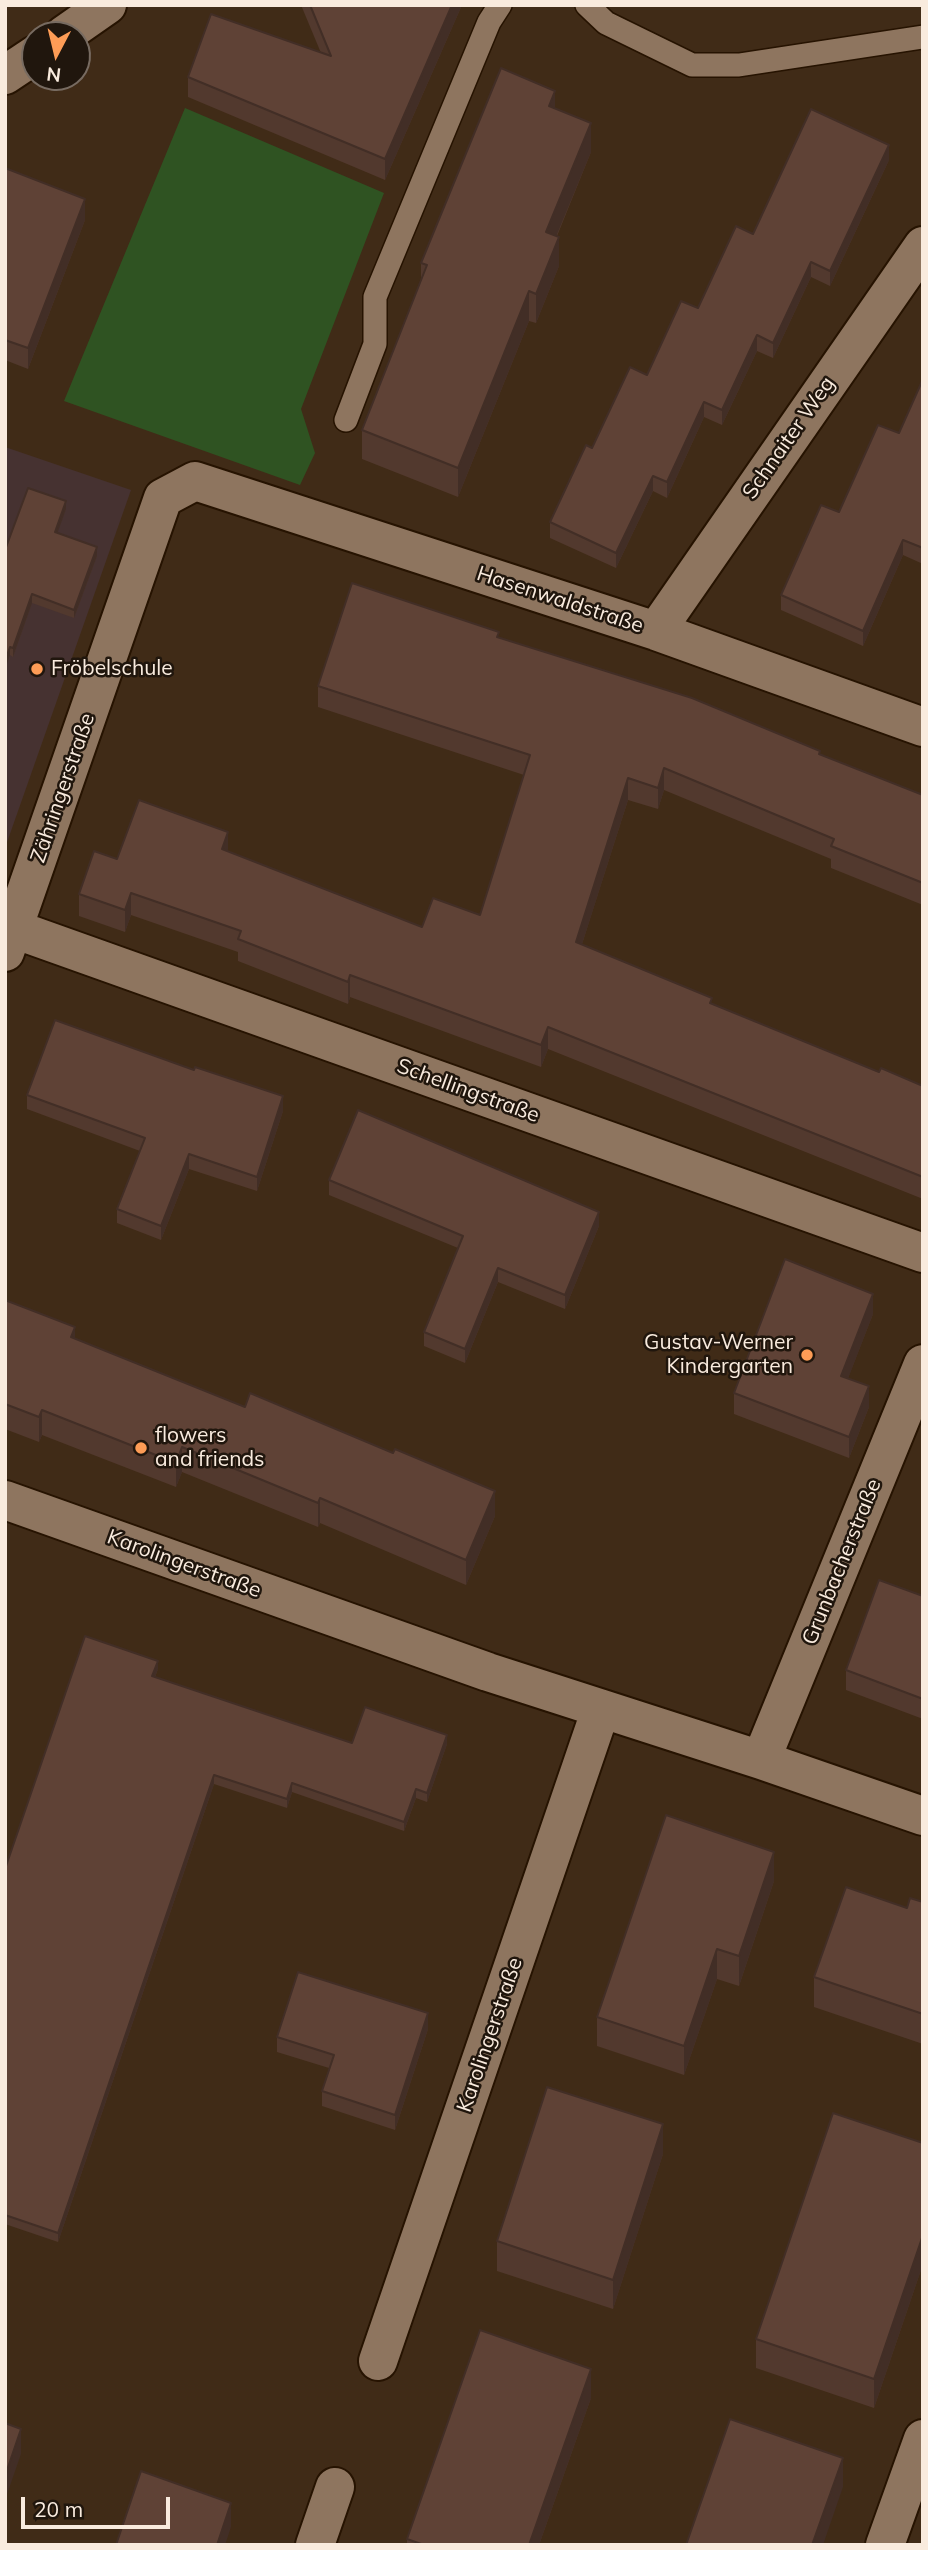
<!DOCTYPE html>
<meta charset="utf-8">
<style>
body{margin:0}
#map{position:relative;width:928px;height:2550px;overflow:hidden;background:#402b17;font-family:Mulish,sans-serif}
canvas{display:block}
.frame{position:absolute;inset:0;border:7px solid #f9ebde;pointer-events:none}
.north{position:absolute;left:21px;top:21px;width:70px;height:70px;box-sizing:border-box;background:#20160d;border:2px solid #776b61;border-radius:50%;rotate:187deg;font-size:19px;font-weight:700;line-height:28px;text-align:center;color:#f9ebde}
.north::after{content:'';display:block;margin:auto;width:24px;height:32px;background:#fd9c56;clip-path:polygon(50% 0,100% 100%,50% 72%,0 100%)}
.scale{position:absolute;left:21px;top:2497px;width:149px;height:32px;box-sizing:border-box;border:4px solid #f9ebde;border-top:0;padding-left:9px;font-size:21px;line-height:24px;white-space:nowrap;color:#f9ebde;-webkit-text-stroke:5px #20160d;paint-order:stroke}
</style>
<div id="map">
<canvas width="928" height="2550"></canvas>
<div class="frame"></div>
<div class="north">N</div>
<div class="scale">20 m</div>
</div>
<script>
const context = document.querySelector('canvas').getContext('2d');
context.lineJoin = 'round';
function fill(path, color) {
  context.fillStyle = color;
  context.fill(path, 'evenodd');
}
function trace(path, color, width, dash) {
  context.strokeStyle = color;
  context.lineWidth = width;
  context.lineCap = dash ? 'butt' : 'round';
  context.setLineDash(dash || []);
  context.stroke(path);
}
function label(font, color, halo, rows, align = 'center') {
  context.font = font + ' Mulish,sans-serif';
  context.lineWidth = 5;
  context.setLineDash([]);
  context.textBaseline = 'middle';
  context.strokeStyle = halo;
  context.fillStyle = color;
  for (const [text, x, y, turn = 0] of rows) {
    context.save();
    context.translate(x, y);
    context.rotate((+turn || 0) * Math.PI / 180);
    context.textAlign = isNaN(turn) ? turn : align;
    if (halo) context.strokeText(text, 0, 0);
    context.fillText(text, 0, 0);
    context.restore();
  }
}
fill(new Path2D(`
 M 5,447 L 131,490 L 5,848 Z`), '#463231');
fill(new Path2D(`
 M 185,108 L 384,193 L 301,409 L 315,453 L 300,485 L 64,401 Z`), '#2f5322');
const service = new Path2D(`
 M 587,5 L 606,23 L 692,65 L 739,65 L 923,37
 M 346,420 L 375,344 L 375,297 L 489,22 L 500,5`);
const minor = new Path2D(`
 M 656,631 L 923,246
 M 14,929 L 923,1253
 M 5,952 L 163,498 L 195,481 L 656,631 L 923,727
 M 5,1500 L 488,1672 L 761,1760 L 923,1816
 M 761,1760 L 923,1364
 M 378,2361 L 601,1709
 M 315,2545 L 335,2487
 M 885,2545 L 923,2439`);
const secondary = new Path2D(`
 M 64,35 L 107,5
 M 5,75 L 35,55`);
trace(service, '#261301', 26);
trace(minor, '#261301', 42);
trace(secondary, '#261301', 42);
trace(service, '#8e755f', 23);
trace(minor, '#8e755f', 38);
trace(secondary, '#8e755f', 38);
fill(new Path2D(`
 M 301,5 L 462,5 L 385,180 L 188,97 L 188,77 L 321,53 Z
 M 555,108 L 591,152 L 557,236 L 559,266 L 536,323 L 529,321 L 458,497 L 362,459 L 362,430 L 421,280 L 421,263 Z
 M 889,160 L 830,286 L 811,277 L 773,358 L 757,351 L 722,425 L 704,417 L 667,498 L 653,491 L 616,568 L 550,538 L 550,522 L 592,448 L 753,234 Z
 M 5,168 L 85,220 L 28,369 L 5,360 Z
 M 923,379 L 923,564 L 903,555 L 863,646 L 781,610 L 781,595 L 839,512 L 899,433 Z
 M 66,509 L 57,533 L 97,556 L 74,618 L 32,603 L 13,657 L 10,655 L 5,550 Z
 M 499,638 L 820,755 L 923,795 L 923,905 L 831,868 L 831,859 L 664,790 L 658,809 L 628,800 L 582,944 L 712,1004 L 879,1072 L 923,1086 L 923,1199 L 548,1049 L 541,1067 L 350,997 L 348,1004 L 238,961 L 238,952 L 131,915 L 125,932 L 79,916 L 79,894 L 117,859 L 228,851 L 422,927 L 480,915 L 524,775 L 318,707 L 318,686 Z
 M 27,1095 L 283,1111 L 257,1191 L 189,1169 L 161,1240 L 117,1223 L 117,1209 L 140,1151 L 27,1109 Z
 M 329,1180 L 599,1226 L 565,1309 L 498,1282 L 465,1363 L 424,1346 L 424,1332 L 458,1248 L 329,1195 Z
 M 5,1300 L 75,1339 L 495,1516 L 466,1585 L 320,1523 L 318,1527 L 182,1472 L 176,1487 L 42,1435 L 39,1442 L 5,1429 Z
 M 873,1314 L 848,1378 L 869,1407 L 849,1458 L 734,1414 L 734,1393 Z
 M 923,1596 L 923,1719 L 846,1690 L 846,1670 Z
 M 158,1669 L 155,1677 L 352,1743 L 447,1744 L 427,1802 L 416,1798 L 404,1831 L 292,1792 L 287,1808 L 214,1784 L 58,2242 L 5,2224 L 5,1869 Z
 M 774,1881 L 739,1986 L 717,1979 L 684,2075 L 597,2046 L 597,2017 Z
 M 923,1902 L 923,2044 L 814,2007 L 814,1977 L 907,1908 Z
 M 428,2029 L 395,2130 L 322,2106 L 322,2091 L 329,2068 L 277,2052 L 277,2037 Z
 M 923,2143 L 923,2264 L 874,2408 L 756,2368 L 756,2339 Z
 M 663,2154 L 613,2309 L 497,2271 L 497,2241 Z
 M 591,2398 L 539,2545 L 407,2545 L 407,2539 Z`), '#52392e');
fill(new Path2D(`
 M 452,5 L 462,5 L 385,180 L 385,159 Z
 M 555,91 L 555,120 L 549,106 Z
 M 591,123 L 591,152 L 546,261 L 546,232 Z
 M 889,145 L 889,160 L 830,286 L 830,271 Z
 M 85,199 L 85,220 L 28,369 L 28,348 Z
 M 559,237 L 559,266 L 536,323 L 536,294 Z
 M 811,262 L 811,277 L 773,358 L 773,343 Z
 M 529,291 L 529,321 L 458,497 L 458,468 Z
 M 757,335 L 757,351 L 722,425 L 722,410 Z
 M 704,402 L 704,417 L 667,498 L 667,482 Z
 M 653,476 L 653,491 L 616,568 L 616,553 Z
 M 66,501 L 66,509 L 55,540 L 55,532 Z
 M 903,540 L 903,555 L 863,646 L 863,631 Z
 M 97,547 L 97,556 L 74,618 L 74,610 Z
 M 32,594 L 32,603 L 13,657 L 13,648 Z
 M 10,647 L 10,655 L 5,669 L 5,661 Z
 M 664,768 L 664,790 L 658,809 L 658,788 Z
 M 628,778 L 628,800 L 576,963 L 576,942 Z
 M 228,832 L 228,854 L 222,849 Z
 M 131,893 L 131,915 L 125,932 L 125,910 Z
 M 350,975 L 350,997 L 348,1004 L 348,982 Z
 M 548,1027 L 548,1049 L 541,1067 L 541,1045 Z
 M 283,1096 L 283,1111 L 257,1191 L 257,1177 Z
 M 189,1154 L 189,1169 L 161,1240 L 161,1226 Z
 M 599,1212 L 599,1226 L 565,1309 L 565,1295 Z
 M 498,1268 L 498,1282 L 465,1363 L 465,1349 Z
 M 873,1294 L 873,1314 L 841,1397 L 841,1376 Z
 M 75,1327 L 75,1352 L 71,1337 Z
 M 869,1386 L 869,1407 L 849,1458 L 849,1437 Z
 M 42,1410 L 42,1435 L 39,1442 L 39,1417 Z
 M 182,1447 L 182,1472 L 176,1487 L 176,1463 Z
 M 495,1491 L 495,1516 L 466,1585 L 466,1560 Z
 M 320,1498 L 320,1523 L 318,1527 L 318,1503 Z
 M 158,1661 L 158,1669 L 152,1685 L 152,1676 Z
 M 447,1735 L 447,1744 L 427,1802 L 427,1793 Z
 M 214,1775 L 214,1784 L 58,2242 L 58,2233 Z
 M 292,1783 L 292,1792 L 287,1808 L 287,1799 Z
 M 416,1789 L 416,1798 L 404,1831 L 404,1822 Z
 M 774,1852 L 774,1881 L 739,1986 L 739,1956 Z
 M 717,1949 L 717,1979 L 684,2075 L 684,2046 Z
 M 428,2013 L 428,2029 L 395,2130 L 395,2115 Z
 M 663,2124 L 663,2154 L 613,2309 L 613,2280 Z
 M 923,2235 L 923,2264 L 874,2408 L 874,2379 Z
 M 591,2369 L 591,2398 L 539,2545 L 529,2545 Z
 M 21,2429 L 21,2454 L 5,2500 L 5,2476 Z
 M 843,2458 L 843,2487 L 823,2545 L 812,2545 Z
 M 231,2503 L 231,2527 L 225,2545 L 217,2545 Z`), '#422e26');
const building = new Path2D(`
 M 310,5 L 452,5 L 385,159 L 188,77 L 211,14 L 331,56 Z
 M 501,68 L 555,91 L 549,106 L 591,123 L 546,232 L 559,237 L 536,294 L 529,291 L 458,468 L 362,430 L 427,265 L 421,263 Z
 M 811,109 L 889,145 L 830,271 L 811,262 L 773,343 L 757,335 L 722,410 L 704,402 L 667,482 L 653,476 L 616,553 L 550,522 L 586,445 L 592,448 L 630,367 L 647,375 L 681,301 L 698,308 L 736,226 L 753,234 Z
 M 5,168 L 85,199 L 28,348 L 5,340 Z
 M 923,379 L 923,548 L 903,540 L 863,631 L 781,595 L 821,505 L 839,512 L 878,425 L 899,433 Z
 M 28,488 L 66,501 L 55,532 L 97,547 L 74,610 L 32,594 L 13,648 L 10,647 L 5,661 L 5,550 Z
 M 352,583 L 499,632 L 497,637 L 692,698 L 820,751 L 819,754 L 923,795 L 923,883 L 831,846 L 834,839 L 664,768 L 658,788 L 628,778 L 576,942 L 712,998 L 710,1003 L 879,1072 L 881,1068 L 923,1086 L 923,1177 L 548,1027 L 541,1045 L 350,975 L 348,982 L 238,939 L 241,931 L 131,893 L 125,910 L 79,894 L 94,851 L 117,859 L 139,800 L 228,832 L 222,849 L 422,927 L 433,898 L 480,915 L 530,755 L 318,686 Z
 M 55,1020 L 194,1070 L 195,1067 L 283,1096 L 257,1177 L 189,1154 L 161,1226 L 117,1209 L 145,1138 L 27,1095 Z
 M 358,1110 L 599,1212 L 565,1295 L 498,1268 L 465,1349 L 424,1332 L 463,1236 L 329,1180 Z
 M 785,1259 L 873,1294 L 841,1376 L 869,1386 L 849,1437 L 734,1393 Z
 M 5,1300 L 75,1327 L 71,1337 L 245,1407 L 250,1393 L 393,1453 L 395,1449 L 495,1491 L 466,1560 L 320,1498 L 318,1503 L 182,1447 L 176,1463 L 42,1410 L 39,1417 L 5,1404 Z
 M 879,1580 L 923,1596 L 923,1699 L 846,1670 Z
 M 85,1636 L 158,1661 L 152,1676 L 352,1743 L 365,1707 L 447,1735 L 427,1793 L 416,1789 L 404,1822 L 292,1783 L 287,1799 L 214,1775 L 58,2233 L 5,2215 L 5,1869 Z
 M 666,1815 L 774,1852 L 739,1956 L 717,1949 L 684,2046 L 597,2017 Z
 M 846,1887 L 907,1908 L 910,1898 L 923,1902 L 923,2014 L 814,1977 Z
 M 298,1972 L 428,2013 L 395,2115 L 322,2091 L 334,2055 L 277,2037 Z
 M 547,2087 L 663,2124 L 613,2280 L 497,2241 Z
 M 833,2113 L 923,2143 L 923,2235 L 874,2379 L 756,2339 Z
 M 480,2330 L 591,2369 L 529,2545 L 424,2545 L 407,2539 Z
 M 730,2419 L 843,2458 L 812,2545 L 686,2545 Z
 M 5,2423 L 21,2429 L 5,2476 Z
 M 141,2471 L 231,2503 L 217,2545 L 116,2545 Z`);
fill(building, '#5f4236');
trace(building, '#422e26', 2);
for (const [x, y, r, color] of [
 [37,669,7,"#fd9c56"],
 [807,1355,7,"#fd9c56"],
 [141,1448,7,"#fd9c56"]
]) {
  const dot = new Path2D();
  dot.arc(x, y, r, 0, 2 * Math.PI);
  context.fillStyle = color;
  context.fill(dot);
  trace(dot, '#20160d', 2.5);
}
label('21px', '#f9ebde', '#20160d', [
 ["Schnaiter Weg",789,438,-55],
 ["Hasenwaldstraße",560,600,18],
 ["Zähringerstraße",63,788,-71],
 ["Schellingstraße",468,1091,20],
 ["Grunbacherstraße",842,1562,-68],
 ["Karolingerstraße",184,1564,20],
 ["Karolingerstraße",490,2035,-71]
]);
label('21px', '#f9ebde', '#20160d', [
 ["Fröbelschule",51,669],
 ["Gustav-Werner",793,1343,"right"],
 ["Kindergarten",793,1367,"right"],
 ["flowers",155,1436],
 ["and friends",155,1460]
], 'left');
</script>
